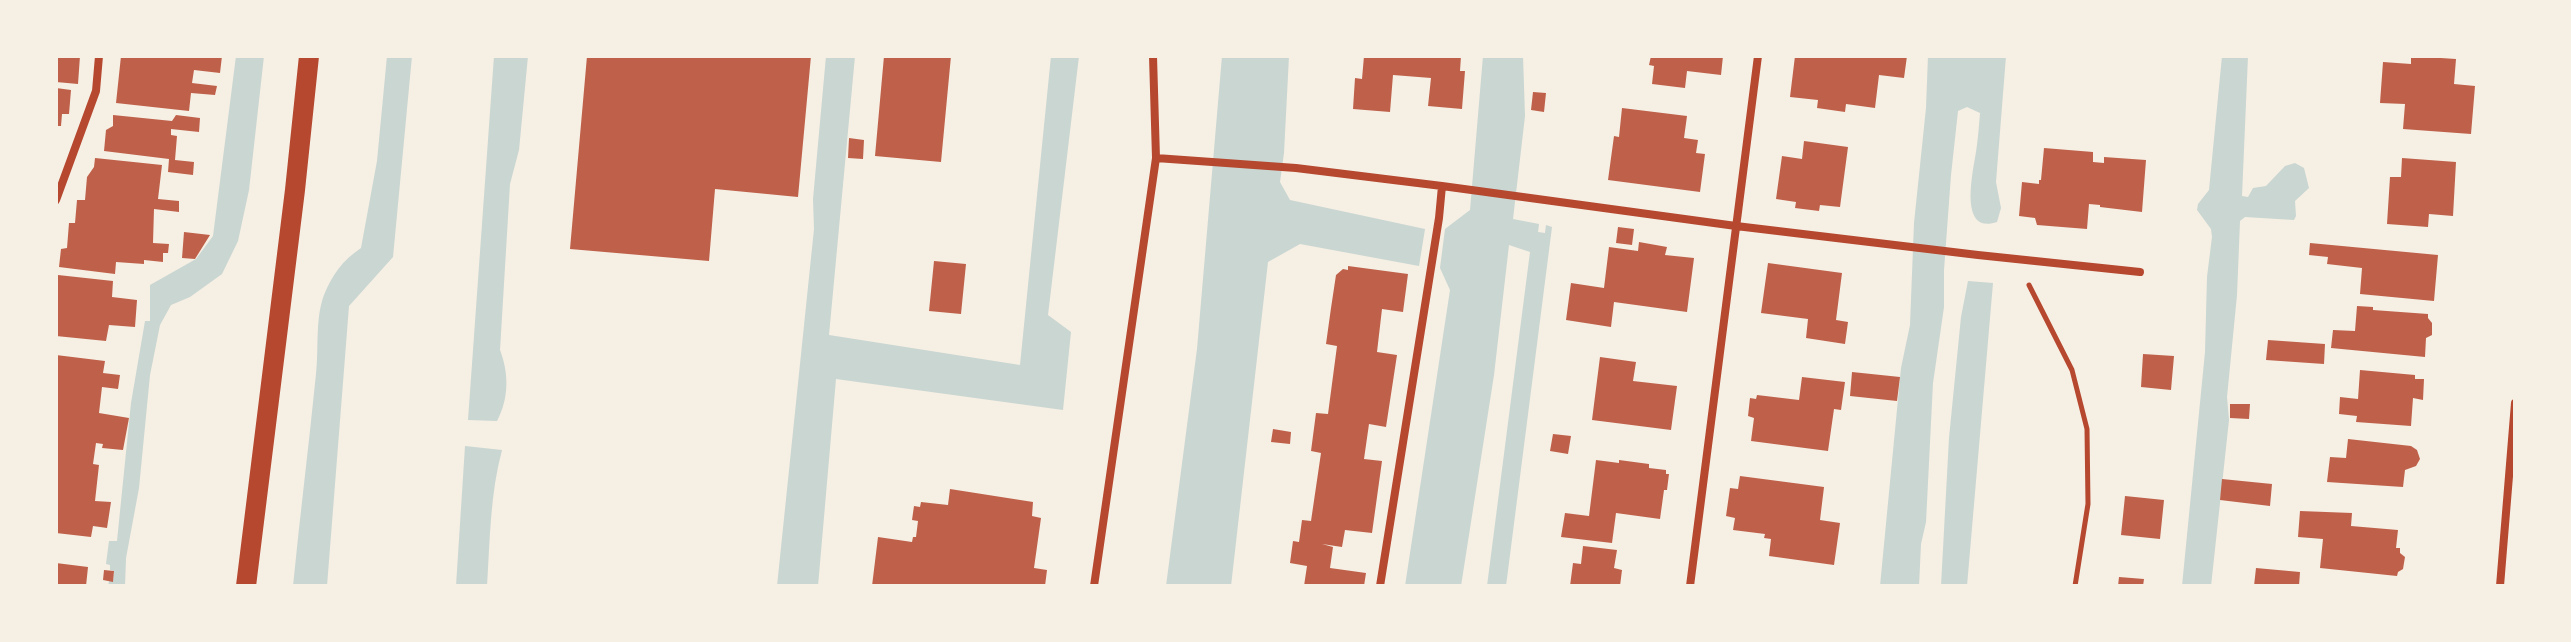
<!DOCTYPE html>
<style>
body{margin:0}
#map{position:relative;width:2571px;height:642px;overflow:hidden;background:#f6efe4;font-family:Helvetica,sans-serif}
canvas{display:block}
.frame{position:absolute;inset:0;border:58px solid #f6efe4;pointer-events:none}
</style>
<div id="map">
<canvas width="2571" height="642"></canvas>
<div class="frame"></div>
</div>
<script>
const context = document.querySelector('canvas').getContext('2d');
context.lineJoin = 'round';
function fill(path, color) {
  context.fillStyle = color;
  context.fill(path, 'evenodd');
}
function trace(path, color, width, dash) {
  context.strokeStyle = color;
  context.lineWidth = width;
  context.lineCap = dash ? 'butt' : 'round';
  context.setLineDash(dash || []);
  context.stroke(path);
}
fill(new Path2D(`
 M 236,56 L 264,56 L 249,190 L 238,241 L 222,274 L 190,297 L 171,305 L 160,325 L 150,375 L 139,488 L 126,558 L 125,586 L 108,586 L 109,581 L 113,581 L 114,571 L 110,570 L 110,565 L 106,564 L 109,541 L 117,541 L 131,403 L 145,321 L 150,321 L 150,285 L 196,259 L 213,236 Z
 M 387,56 L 412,56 L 393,257 L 349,306 L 327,586 L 293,586 C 300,515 309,444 316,374 C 319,348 315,319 324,295 C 332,275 343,260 361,248 L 377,161 Z
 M 494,56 L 528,56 L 519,150 L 510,184 L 500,350 C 509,374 509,398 497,421 L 468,420 Z
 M 826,56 L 855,56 L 829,335 L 1020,365 L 1051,56 L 1079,56 L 1048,315 L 1071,332 L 1063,410 L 836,379 L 818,586 L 777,586 L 814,229 L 813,199 Z
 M 1222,56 L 1289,56 L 1284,153 L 1280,182 L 1290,200 L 1425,229 L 1419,266 L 1300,244 L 1268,262 L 1231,586 L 1166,586 L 1197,349 Z
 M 1483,56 L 1523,56 L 1525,116 L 1513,219 L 1539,224 L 1538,232 L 1545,233 L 1546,225 L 1552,227 L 1506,586 L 1487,586 L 1530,252 L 1509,245 L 1494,375 L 1461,586 L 1405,586 L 1450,290 L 1440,268 L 1445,229 L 1470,210 Z
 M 1928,56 L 2006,56 L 1996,182 L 2001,208 L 1997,222 C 1958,235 1973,172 1976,152 C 1978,139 1979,126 1980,113 L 1967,107 L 1958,111 L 1951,175 L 1944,270 L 1944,307 L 1933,383 L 1926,522 L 1921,544 L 1919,586 L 1880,586 L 1901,368 L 1910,325 L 1914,223 L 1926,108 Z
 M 2222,56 L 2248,56 L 2242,196 L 2248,197 L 2253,188 L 2266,186 L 2285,166 L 2295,163 L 2304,168 L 2309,188 L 2295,201 L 2296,216 L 2294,220 L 2245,217 L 2240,221 L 2237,295 L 2227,397 L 2229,420 L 2211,586 L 2182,586 L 2205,352 L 2207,277 L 2212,237 L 2211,229 L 2197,210 L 2198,204 L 2209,190 Z
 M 1968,281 L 1993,283 L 1967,586 L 1941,586 L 1949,438 L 1961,317 Z
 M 465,446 L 502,450 C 490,494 490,541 487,586 L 456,586 Z`), '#c9d6d2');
fill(new Path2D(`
 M 56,56 L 80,56 L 78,84 L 56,82 Z
 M 121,56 L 222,56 L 220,73 L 194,70 L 192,83 L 217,86 L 215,95 L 191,93 L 189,111 L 116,103 Z
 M 587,56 L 811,56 L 798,197 L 715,189 L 709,261 L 570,249 Z
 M 884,56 L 951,56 L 941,162 L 875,156 Z
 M 1364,56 L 1461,56 L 1460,71 L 1465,71 L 1462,109 L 1428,106 L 1431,78 L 1393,75 L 1390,112 L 1353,109 L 1355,78 L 1362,79 Z
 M 1651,56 L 1723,56 L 1721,75 L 1687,71 L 1685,88 L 1652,84 L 1654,66 L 1649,65 Z
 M 1795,56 L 1907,56 L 1904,78 L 1879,75 L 1875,108 L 1846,104 L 1845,112 L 1817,108 L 1818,100 L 1790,97 Z
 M 2411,56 L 2456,59 L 2454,84 L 2475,86 L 2471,134 L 2403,129 L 2405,104 L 2380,103 L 2383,62 L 2411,64 Z
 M 56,88 L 71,90 L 69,114 L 62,114 L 61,126 L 56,126 Z
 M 1533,92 L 1546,93 L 1544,112 L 1531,110 Z
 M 1622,108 L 1687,116 L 1684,138 L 1698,140 L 1696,153 L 1705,154 L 1700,192 L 1608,180 L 1614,136 L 1619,137 Z
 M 113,115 L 172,121 L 176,115 L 200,118 L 199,132 L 171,129 L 171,135 L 177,136 L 175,160 L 194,162 L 193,175 L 168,172 L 169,159 L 104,151 L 106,130 L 113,126 Z
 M 849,138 L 864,140 L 863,159 L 848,158 Z
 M 1804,141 L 1848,147 L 1840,207 L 1820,205 L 1819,211 L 1795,208 L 1796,202 L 1776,199 L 1782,156 L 1802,159 Z
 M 2044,148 L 2093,152 L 2093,162 L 2104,163 L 2104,157 L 2146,160 L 2142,212 L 2100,207 L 2100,205 L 2089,204 L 2087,229 L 2037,225 L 2035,218 L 2019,216 L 2022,182 L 2039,184 L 2039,180 L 2041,180 Z
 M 95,158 L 162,165 L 158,199 L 179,201 L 179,212 L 154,209 L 153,243 L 169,244 L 168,253 L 163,253 L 163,262 L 144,260 L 144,264 L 116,262 L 115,274 L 59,267 L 61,249 L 67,248 L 69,223 L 75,223 L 77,200 L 85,200 L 87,177 L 94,167 Z
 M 2402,158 L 2456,162 L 2453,216 L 2429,214 L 2428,227 L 2387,224 L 2390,177 L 2401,177 Z
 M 1618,227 L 1634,229 L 1632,245 L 1616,243 Z
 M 184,232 L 210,235 L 195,259 L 182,258 Z
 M 1639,242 L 1667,247 L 1665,255 L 1694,258 L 1687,312 L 1614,302 L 1611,327 L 1566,320 L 1571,283 L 1604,288 L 1609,247 L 1638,251 Z
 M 2310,243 L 2438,255 L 2434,301 L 2360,294 L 2362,268 L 2327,264 L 2328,257 L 2309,255 Z
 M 934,261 L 966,264 L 961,314 L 929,311 Z
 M 1768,263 L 1842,273 L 1836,320 L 1848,322 L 1845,344 L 1806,338 L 1808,319 L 1761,313 Z
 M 1348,266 L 1408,274 L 1403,312 L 1382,309 L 1377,352 L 1397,355 L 1386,427 L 1369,424 L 1364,459 L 1382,461 L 1372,533 L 1345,530 L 1342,547 L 1322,544 L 1333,547 L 1330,568 L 1366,573 L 1364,586 L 1304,586 L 1307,566 L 1290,563 L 1293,541 L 1299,542 L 1302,520 L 1311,521 L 1321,453 L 1311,451 L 1316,413 L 1328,414 L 1337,346 L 1326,344 L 1331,308 L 1336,275 L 1343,269 L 1348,270 Z
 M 58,275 L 113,281 L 112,297 L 137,300 L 135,327 L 109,325 L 106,341 L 56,336 Z
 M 2357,306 L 2373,307 L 2373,310 L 2428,314 L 2428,318 L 2432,323 L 2432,335 L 2426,338 L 2425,357 L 2331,348 L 2333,330 L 2355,331 Z
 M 2268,340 L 2325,344 L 2324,364 L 2266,360 Z
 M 2143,354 L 2174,356 L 2171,390 L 2141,387 Z
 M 56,355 L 105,361 L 103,373 L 120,375 L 118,389 L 102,387 L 99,413 L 129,418 L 123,450 L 102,448 L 103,444 L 96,443 L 93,464 L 99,465 L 95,501 L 111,502 L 107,528 L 93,526 L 91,537 L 56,533 Z
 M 1600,357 L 1636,362 L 1633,381 L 1677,386 L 1671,430 L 1592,420 Z
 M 2360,370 L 2415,375 L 2415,379 L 2424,379 L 2423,400 L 2413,398 L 2411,426 L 2356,422 L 2357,416 L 2339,414 L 2340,397 L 2358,399 Z
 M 1852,372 L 1900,377 L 1897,401 L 1850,396 Z
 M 1802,377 L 1845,382 L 1841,410 L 1834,409 L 1828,451 L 1751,441 L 1754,418 L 1748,416 L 1750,398 L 1756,399 L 1757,395 L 1799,400 Z
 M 2230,404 L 2250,404 L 2249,419 L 2230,418 Z
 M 1273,429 L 1291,432 L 1290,444 L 1271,442 Z
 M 1553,434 L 1571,436 L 1568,454 L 1550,451 Z
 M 2348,439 L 2411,446 L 2417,450 L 2420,459 L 2416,466 L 2405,470 L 2403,487 L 2327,482 L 2330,457 L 2346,458 Z
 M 1596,460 L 1619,463 L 1619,460 L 1649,464 L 1649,468 L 1666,470 L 1666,474 L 1669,474 L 1667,490 L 1664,490 L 1660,519 L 1616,513 L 1612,543 L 1561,537 L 1565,513 L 1589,516 Z
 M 1740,476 L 1824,487 L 1820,520 L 1840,523 L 1834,565 L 1769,556 L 1771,539 L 1764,538 L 1765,534 L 1733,530 L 1735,518 L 1726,516 L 1730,488 L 1738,489 Z
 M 2222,479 L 2272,484 L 2270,506 L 2220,500 Z
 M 950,489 L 1033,502 L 1032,516 L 1041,518 L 1034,568 L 1047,570 L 1045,586 L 872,586 L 878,537 L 912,542 L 913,537 L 916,537 L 918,521 L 912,520 L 914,506 L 920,507 L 921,502 L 948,505 Z
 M 2125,496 L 2164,500 L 2160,539 L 2121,535 Z
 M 2300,511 L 2352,513 L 2351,526 L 2398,530 L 2396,548 L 2400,548 L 2400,553 L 2405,557 L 2403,569 L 2398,572 L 2397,576 L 2320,568 L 2323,539 L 2298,537 Z
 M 1583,546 L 1617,550 L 1614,568 L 1622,570 L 1620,586 L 1570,586 L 1573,563 L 1581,564 Z
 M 56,563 L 88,567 L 86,586 L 56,586 Z
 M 2256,568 L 2300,572 L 2299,586 L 2254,586 Z
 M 104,570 L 114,571 L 113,582 L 103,580 Z
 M 2119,577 L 2144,579 L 2143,586 L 2118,586 Z`), '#bf614a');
trace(new Path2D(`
 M 2029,285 L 2072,370 L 2087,429 L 2088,504 L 2075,586`), '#b5482f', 5);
trace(new Path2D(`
 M 1156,158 L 1296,168 L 1442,186 L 1439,218 L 1380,586
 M 1442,186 L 1736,226 L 1978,255 L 2140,272
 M 56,200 L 96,91 L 99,56
 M 1094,586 L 1156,158 L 1153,56
 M 1690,586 L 1758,56
 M 2500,586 L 2515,403`), '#b5482f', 8);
trace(new Path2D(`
 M 246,586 L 295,190 L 309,56`), '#b5482f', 20);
</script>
